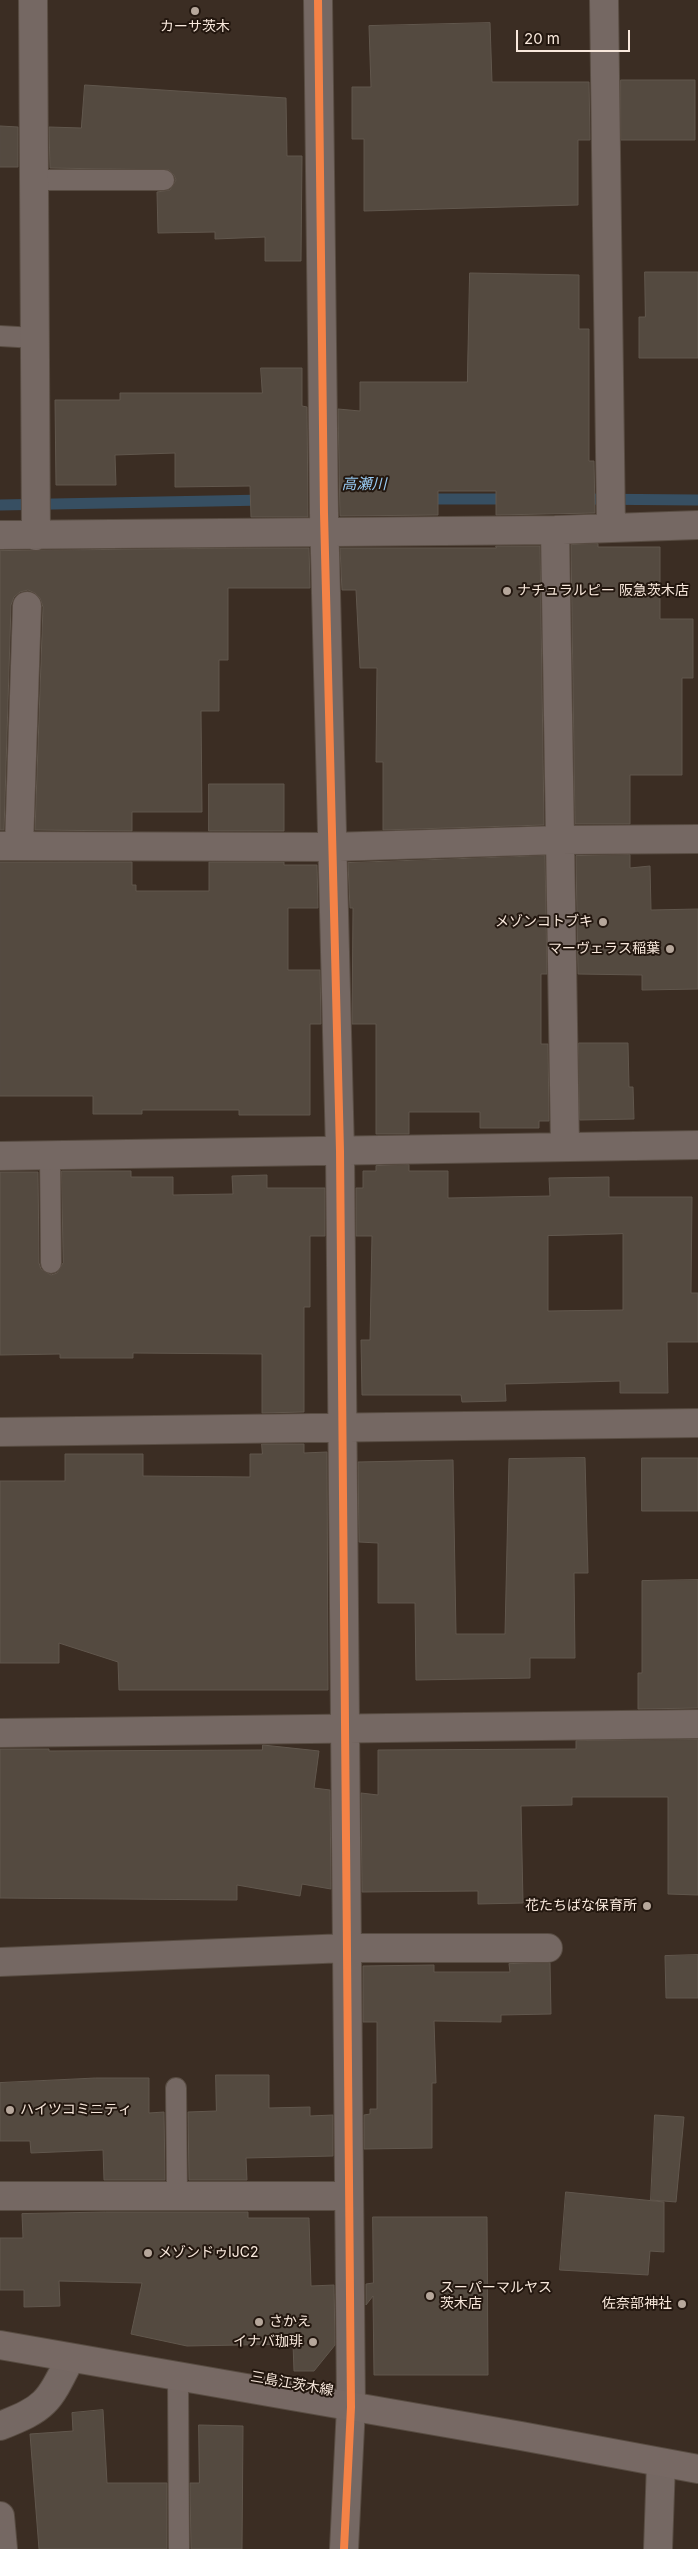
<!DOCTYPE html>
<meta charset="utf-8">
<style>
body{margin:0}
#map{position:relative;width:698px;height:2549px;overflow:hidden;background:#3b2d23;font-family:Inter,sans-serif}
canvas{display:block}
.scale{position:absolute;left:516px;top:30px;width:114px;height:22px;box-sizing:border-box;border:2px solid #f8e8dc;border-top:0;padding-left:6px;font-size:15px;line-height:18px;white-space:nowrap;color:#f8e8dc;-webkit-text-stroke:4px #23170f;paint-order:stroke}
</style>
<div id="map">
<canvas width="698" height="2549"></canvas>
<div class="scale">20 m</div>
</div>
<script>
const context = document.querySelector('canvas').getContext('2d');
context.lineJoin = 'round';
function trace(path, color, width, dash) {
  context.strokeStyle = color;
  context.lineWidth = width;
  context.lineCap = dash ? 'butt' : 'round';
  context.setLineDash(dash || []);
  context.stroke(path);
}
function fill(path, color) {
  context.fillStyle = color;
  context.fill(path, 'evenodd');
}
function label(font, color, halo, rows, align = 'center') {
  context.font = font + ' Inter,"Noto Sans JP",sans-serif';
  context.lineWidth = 4;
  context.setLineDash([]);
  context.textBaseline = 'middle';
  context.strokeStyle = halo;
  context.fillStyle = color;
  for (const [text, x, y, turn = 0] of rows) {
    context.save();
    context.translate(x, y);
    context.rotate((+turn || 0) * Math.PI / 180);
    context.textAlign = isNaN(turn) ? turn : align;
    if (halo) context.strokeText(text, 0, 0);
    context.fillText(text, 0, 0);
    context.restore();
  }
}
trace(new Path2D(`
 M 424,499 L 511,499
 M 579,499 L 698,500
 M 0,505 L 266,500`), '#374f62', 11);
const building = new Path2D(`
 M 490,23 L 492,82 L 589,82 L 590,140 L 578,140 L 578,205 L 364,211 L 364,139 L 352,139 L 352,87 L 371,87 L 369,26 Z
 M 621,80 L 695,80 L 695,140 L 621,140 Z
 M 85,85 L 286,98 L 287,156 L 302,156 L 301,261 L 265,261 L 265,237 L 215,239 L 215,232 L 158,233 L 157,192 L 170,190 L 176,180 L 174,175 L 169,170 L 50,168 L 49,127 L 81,128 Z
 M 0,126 L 18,127 L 18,167 L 0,167 Z
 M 645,272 L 698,272 L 698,358 L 639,358 L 639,317 L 645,317 Z
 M 470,273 L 579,275 L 579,329 L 589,329 L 589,461 L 594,461 L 595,513 L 496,515 L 496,491 L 438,491 L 438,515 L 340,516 L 338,409 L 360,411 L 360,382 L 467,382 Z
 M 261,368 L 302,368 L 302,406 L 307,407 L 308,517 L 251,517 L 250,486 L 175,487 L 175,453 L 115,455 L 116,485 L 56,485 L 55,400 L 120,400 L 120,393 L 262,393 Z
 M 598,544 L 598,547 L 660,547 L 660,619 L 693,619 L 693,678 L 682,678 L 682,775 L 630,775 L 630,824 L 575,824 L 571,545 Z
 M 496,546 L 540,546 L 544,825 L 383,830 L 383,762 L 376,762 L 377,668 L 360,668 L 356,590 L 342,590 L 340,548 L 496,548 Z
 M 246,548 L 309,548 L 310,588 L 228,588 L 228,660 L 219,660 L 219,711 L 201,711 L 202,812 L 132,812 L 132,831 L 35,830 L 43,607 L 40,598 L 35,593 L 28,590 L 20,592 L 14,597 L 11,605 L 4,830 L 0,830 L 0,551 Z
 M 209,784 L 284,784 L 284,831 L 209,831 Z
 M 630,855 L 630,868 L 650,866 L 651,910 L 698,909 L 698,989 L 642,990 L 642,975 L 578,974 L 576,856 Z
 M 545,856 L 547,974 L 541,974 L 541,1044 L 548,1044 L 549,1121 L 539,1121 L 539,1128 L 480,1128 L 480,1112 L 409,1112 L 409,1134 L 376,1134 L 376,1024 L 352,1024 L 353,908 L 350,908 L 348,863 Z
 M 0,862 L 132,862 L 132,885 L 136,885 L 136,891 L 209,891 L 209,862 L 284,862 L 284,865 L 317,865 L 318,908 L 288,908 L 288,970 L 320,970 L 321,1024 L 310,1024 L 310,1115 L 239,1115 L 239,1110 L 142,1110 L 142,1114 L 93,1114 L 93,1096 L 0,1096 Z
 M 579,1043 L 628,1043 L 629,1087 L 633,1087 L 634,1119 L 580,1120 Z
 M 409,1165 L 409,1171 L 448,1171 L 448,1198 L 550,1196 L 549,1178 L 609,1177 L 609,1197 L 692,1197 L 691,1293 L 698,1293 L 698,1342 L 667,1342 L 668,1393 L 620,1393 L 620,1381 L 505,1384 L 506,1401 L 462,1402 L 461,1395 L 362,1395 L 361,1340 L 370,1340 L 372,1236 L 356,1236 L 356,1188 L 363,1188 L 363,1171 L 376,1171 L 376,1166 ZM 623,1234 L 623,1310 L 548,1311 L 548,1236 Z
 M 62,1171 L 131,1171 L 131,1177 L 173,1177 L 173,1195 L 233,1194 L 232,1176 L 267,1175 L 267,1188 L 325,1188 L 325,1236 L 310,1236 L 310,1307 L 304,1307 L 304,1412 L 262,1413 L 262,1354 L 133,1353 L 133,1358 L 60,1358 L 60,1354 L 0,1355 L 0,1172 L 38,1172 L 39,1263 L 41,1269 L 51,1275 L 57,1273 L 63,1263 Z
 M 262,1444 L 304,1444 L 304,1453 L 327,1452 L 328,1690 L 119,1690 L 118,1662 L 59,1643 L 59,1663 L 0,1663 L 0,1481 L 65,1481 L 65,1454 L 143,1454 L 143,1476 L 250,1477 L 250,1454 L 262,1454 Z
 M 585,1458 L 588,1573 L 574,1573 L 575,1658 L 530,1658 L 530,1678 L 416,1680 L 415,1603 L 378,1603 L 378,1543 L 359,1542 L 358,1462 L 453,1460 L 456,1634 L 505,1634 L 509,1459 Z
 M 642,1458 L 698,1458 L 698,1511 L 642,1511 Z
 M 698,1580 L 698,1708 L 638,1709 L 638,1673 L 642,1673 L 642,1581 Z
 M 698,1740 L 698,1895 L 668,1894 L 668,1797 L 572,1797 L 572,1805 L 521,1806 L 523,1903 L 478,1904 L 478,1891 L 362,1892 L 361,1793 L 378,1795 L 378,1750 L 576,1749 L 576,1741 Z
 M 263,1745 L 319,1751 L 314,1788 L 330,1790 L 331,1889 L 302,1884 L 300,1896 L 237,1885 L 237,1900 L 0,1898 L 0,1749 L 49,1749 L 49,1751 L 262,1750 Z
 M 698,1955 L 698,1998 L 666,1998 L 665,1956 Z
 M 550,1963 L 551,2014 L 501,2015 L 501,2022 L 434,2021 L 436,2083 L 432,2083 L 432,2148 L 364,2149 L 364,2115 L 370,2114 L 370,2109 L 377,2109 L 377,2022 L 363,2022 L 363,1966 L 434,1965 L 434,1972 L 510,1972 L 509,1964 Z
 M 216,2075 L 269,2075 L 269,2108 L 310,2107 L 310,2116 L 333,2115 L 333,2156 L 246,2158 L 247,2180 L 189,2180 L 188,2112 L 216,2111 Z
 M 96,2078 L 149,2078 L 149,2113 L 164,2112 L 165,2180 L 104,2180 L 103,2150 L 31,2153 L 30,2141 L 0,2141 L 0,2083 Z
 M 655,2115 L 684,2117 L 676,2202 L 651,2200 Z
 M 566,2192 L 664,2202 L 664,2252 L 650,2251 L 648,2275 L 560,2270 Z
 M 106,2212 L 248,2212 L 248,2218 L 309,2218 L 311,2286 L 334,2285 L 335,2345 L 314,2371 L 294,2371 L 293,2344 L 187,2346 L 131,2334 L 142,2283 L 59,2281 L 60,2306 L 24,2307 L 24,2290 L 0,2290 L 0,2238 L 23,2238 L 22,2214 Z
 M 373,2217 L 487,2217 L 488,2375 L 374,2375 L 373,2296 L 366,2305 L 366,2284 L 373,2283 Z
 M 103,2410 L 107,2483 L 167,2483 L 167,2549 L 39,2549 L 30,2434 L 73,2431 L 72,2413 Z
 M 199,2425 L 243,2426 L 242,2549 L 191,2549 L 190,2483 L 199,2483 Z`);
fill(building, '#544a40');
trace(building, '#61574d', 1);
const service = new Path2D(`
 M 34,180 L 164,180
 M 0,336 L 35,338
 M 50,1155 L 51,1263
 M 176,2088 L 177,2196
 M 178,2377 L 179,2549`);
const minor = new Path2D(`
 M 33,0 L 36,536
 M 318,0 L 324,513 L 340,1151 L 351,2407 L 344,2549
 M 604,0 L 611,527
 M 555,530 L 565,1146
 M 0,535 L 555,530 L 698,525
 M 0,846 L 331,847 L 560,840 L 698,839
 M 19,846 L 27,606
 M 0,1156 L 698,1145
 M 0,1432 L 698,1423
 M 0,1733 L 698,1724
 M 0,1962 L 347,1948 L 548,1948
 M 0,2196 L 349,2196
 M 0,2426 C 46,2408 48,2403 70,2359
 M 0,2516 L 3,2549
 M 658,2549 L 661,2463`);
const secondary = new Path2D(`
 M 0,2345 L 521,2436 L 698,2469`);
trace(service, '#584c42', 22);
trace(minor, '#584c42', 30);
trace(secondary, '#584c42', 30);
trace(service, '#756863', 20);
trace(minor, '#756863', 28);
trace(secondary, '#776964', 28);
trace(new Path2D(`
 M 318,0 L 324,513 L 340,1151 L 351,2407 L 344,2549`), '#f48246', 8);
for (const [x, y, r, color] of [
 [195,11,5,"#b6a79b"],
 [507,591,5,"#b6a79b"],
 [603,922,5,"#b6a79b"],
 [670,949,5,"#b6a79b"],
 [647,1906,5,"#b6a79b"],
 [10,2110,5,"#b6a79b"],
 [148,2253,5,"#b6a79b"],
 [430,2296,5,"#b6a79b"],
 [682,2304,5,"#b6a79b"],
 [259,2322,5,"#b6a79b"],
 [313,2342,5,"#b6a79b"]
]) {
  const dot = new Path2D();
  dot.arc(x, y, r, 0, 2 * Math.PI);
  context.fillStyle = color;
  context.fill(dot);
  trace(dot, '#23170f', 2);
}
label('14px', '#f8e8dc', '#23170f', [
 ["カーサ茨木",195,27,"center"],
 ["ナチュラルピー 阪急茨木店",517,591],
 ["メゾンコトブキ",593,922,"right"],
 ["マーヴェラス稲葉",660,949,"right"],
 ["花たちばな保育所",637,1906,"right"],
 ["ハイツコミニティ",20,2110],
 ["メゾンドゥIJC2",158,2253],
 ["スーパーマルヤス",440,2288],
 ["茨木店",440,2304],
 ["佐奈部神社",672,2304,"right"],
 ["さかえ",269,2322],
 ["イナバ珈琲",303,2342,"right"]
], 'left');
label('14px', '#f8e8dc', '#23170f', [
 ["三島江茨木線",292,2384,10]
]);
label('italic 15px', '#98cbf4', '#23170f', [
 ["高瀬川",364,484]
]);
</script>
